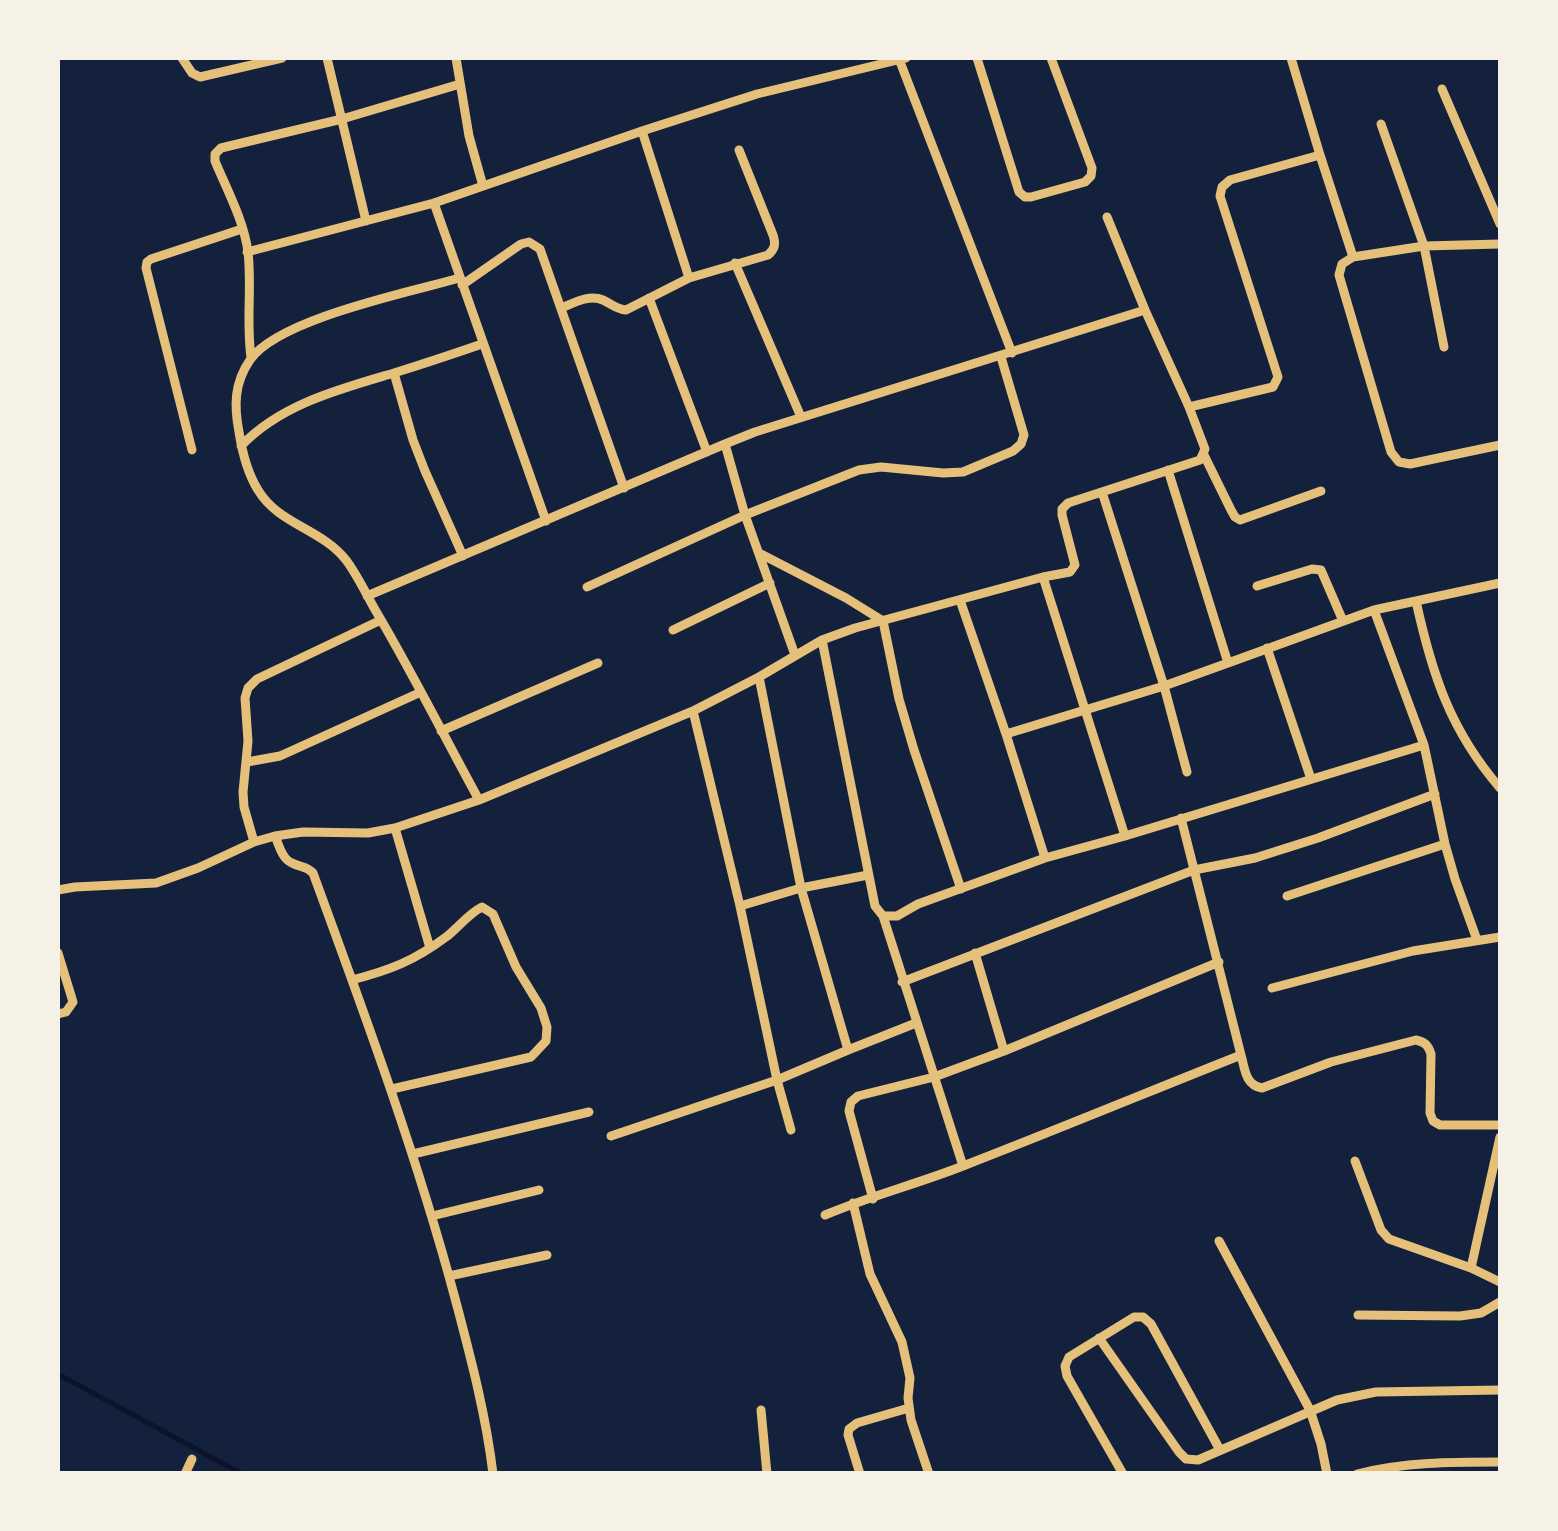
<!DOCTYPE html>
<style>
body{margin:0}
#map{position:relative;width:1558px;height:1531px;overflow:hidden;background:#14213d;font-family:Mulish,sans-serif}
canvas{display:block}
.frame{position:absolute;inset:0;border:60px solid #f6f1e7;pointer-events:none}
</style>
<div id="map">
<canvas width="1558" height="1531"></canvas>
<div class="frame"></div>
</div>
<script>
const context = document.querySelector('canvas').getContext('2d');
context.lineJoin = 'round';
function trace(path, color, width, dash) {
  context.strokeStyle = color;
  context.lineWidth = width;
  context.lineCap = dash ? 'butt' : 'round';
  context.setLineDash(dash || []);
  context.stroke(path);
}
trace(new Path2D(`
 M 58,1374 L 242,1474`), '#0b132b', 5);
trace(new Path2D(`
 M 182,58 L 192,73 L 200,77 L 282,58
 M 327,58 L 366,221
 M 456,58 L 469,136 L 483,186
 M 977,58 L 1019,192 L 1025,197 L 1031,197 L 1085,182 L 1091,176 L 1092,168 L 1051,58
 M 1291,58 L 1320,155
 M 899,59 L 1012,353
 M 1442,89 L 1500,224
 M 1381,124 L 1424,246 L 1444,347
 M 642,131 L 689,278
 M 1107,217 L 1145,310 L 1189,407
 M 247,252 L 434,203
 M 1353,257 L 1342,264 L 1339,275 L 1391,452 L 1399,462 L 1410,464 L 1500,445
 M 735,263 L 801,417
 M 460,278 C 410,292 278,319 250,360 C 234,383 234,406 239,432 C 242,451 248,474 258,490 C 278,524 322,529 346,560 C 358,576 367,596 377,613 C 413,674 445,738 479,800
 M 462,285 L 521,244 L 529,242 L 540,249 L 624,488
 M 649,298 L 707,452
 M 561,308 C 574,303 589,294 603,300 C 612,304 616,309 626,310 L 689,278 L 768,255 C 775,249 776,244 773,235 L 739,150
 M 251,357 C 246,322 252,287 248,252 C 244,221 227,190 215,161 L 215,154 L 221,148 L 342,119 L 460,84
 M 394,373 L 413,440 L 425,471 L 463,556
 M 725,444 L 755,432 L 1145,310
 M 241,446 C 281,404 340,389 394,373 C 423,364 453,354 482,344
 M 192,450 L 146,268 L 147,262 L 151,259 L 242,229
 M 1204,455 L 1231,510 L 1235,517 L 1240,520 L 1321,491
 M 1102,492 L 1164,686 L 1187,772
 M 546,521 L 434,203 L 642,131 L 757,94 L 906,58
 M 759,553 L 846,598 L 883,621 L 899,699 L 914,750 L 961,889
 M 1043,577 L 1125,836
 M 1257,586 L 1312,569 L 1321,570 L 1343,621
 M 587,587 L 745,515 L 859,470 L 881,467 L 943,473 L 963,472 L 1013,451 L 1021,444 L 1024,435 L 1001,357
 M 367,596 L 725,444 L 745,515 L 795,655
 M 960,600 L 1006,734 L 1045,858
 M 1416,601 C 1432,674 1450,730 1500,788
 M 673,630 L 770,583
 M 822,640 L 875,906 L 883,916 L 897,916 L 918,904 L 1045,858 L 1125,836 L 1424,745 L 1374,610
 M 1267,648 L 1311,779
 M 1228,663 L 1374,610 L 1500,583
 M 759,677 L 801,888 L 868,875
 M 693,711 L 740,906 L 801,888 L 848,1050 L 916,1023
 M 441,731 L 598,663
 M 1006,734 L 1164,686 L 1228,663 L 1168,470
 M 1424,745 L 1445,844 L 1455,879 L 1477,940
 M 247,762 L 280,756 L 421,692
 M 1181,818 L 1241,1055
 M 395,828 L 430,948
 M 275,836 C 279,845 282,859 292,863 C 301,868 305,865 313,873 C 365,1015 417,1156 456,1302 C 471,1359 486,1415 493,1474
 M 254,842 L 244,807 L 243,792 L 248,741 L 245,698 L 248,688 L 257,679 L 381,620
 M 58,890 L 75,887 L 156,883 L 198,868 L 254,842 L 275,836 L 303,832 L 368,833 L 395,828 L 479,800 L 693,711 L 759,677 L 822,640 L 855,628 L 1043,577 L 1070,572 L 1075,565 L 1062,515 L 1062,509 L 1068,503 L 1200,460 L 1205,449 L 1189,407 L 1273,387 L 1278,377 L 1220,196 L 1222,187 L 1230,180 L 1320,155 L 1353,257 L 1424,246 L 1500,244
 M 1287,896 L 1445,844
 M 740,906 L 777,1080 L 791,1130
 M 883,916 L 963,1166
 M 58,953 L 73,1002 L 66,1012 L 58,1014
 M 975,953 L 1004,1051
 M 352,980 C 390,970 414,961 446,937 C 458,928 468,914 482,907 L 493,914 L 516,967 L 541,1008 L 547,1027 L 546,1041 L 531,1057 L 392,1089
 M 902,982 L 1194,870 L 1255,858 L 1318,838 L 1435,794
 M 1272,988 L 1413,951 L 1500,937
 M 611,1136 L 777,1080 L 848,1050
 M 413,1154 L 589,1112
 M 1355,1161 L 1381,1230 L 1389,1239 L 1471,1268 L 1500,1282
 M 873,1199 L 849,1111 L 851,1102 L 858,1096 L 934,1077 L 1004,1051 L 1219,962
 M 853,1203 L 870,1274 L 902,1342 L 910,1378 L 908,1398 L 911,1420 L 929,1474
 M 825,1215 C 870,1196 917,1184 963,1166 C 1056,1130 1148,1092 1241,1055 C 1245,1069 1245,1085 1262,1088 L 1331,1062 L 1416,1040 C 1425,1042 1428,1045 1431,1054 L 1430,1113 L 1433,1121 L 1440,1125 L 1500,1125
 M 432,1216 L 539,1190
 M 1219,1241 L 1310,1410 L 1321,1444 L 1327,1474
 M 1471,1268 L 1500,1137
 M 449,1276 L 547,1255
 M 1358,1315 L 1460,1316 L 1481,1313 L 1500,1302
 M 1099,1338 L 1179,1452 L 1186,1459 L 1198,1460 L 1337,1400 L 1376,1392 L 1500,1390
 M 761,1410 L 767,1474
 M 185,1474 L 192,1459
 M 860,1474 L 848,1435 L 849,1429 L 857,1423 L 909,1408
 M 1123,1474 L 1067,1376 L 1065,1366 L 1069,1357 L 1134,1317 L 1143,1317 L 1151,1324 L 1220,1450
 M 1357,1474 C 1404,1462 1452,1462 1500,1462`), '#e5c07b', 9);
</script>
